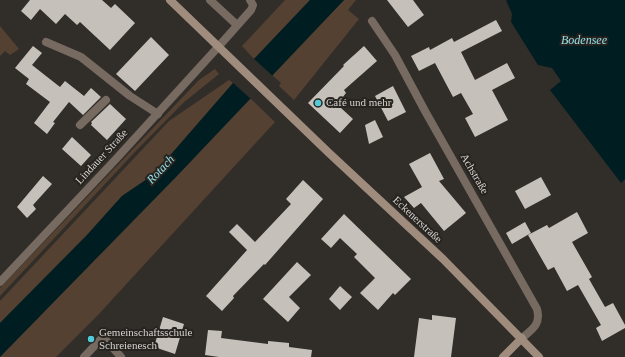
<!DOCTYPE html>
<meta charset="utf-8">
<style>
body{margin:0}
canvas{display:block;background:#312d29}
</style>
<canvas width="625" height="357"></canvas>
<script>
const context = document.querySelector('canvas').getContext('2d');
context.lineJoin = 'round';
function fill(path, color) {
  context.fillStyle = color;
  context.fill(path, 'evenodd');
}
function trace(path, color, width, dash) {
  context.strokeStyle = color;
  context.lineWidth = width;
  context.lineCap = dash ? 'butt' : 'round';
  context.setLineDash(dash || []);
  context.stroke(path);
}
function label(font, color, halo, rows, align = 'center') {
  context.font = font + ' "Times New Roman",serif';
  context.lineWidth = 4;
  context.setLineDash([]);
  context.textBaseline = 'middle';
  context.strokeStyle = halo;
  context.fillStyle = color;
  for (const [text, x, y, turn = 0] of rows) {
    context.save();
    context.translate(x, y);
    context.rotate((+turn || 0) * Math.PI / 180);
    context.textAlign = isNaN(turn) ? turn : align;
    if (halo) context.strokeText(text, 0, 0);
    context.fillText(text, 0, 0);
    context.restore();
  }
}
fill(new Path2D(`
 M 285,0 L 310,0 L 254,59 L 242,46 Z
 M 344,0 L 356,0 L 348,10 L 359,19 L 294,100 L 279,86 L 281,83 L 272,75 Z
 M 0,26 L 19,49 L 10,55 L 5,51 L 0,56 Z
 M 215,69 L 219,74 L 183,103 L 135,152 L 0,296 L 0,288 L 199,80 Z
 M 229,80 L 233,83 L 153,175 L 122,196 L 87,235 L 0,323 L 0,301 L 169,121 Z
 M 250,98 L 275,122 L 98,315 L 56,357 L 0,357 Z`), '#544132');
fill(new Path2D(`
 M 310,0 L 344,0 L 177,176 L 0,357 L 0,323 L 87,235 L 122,196 L 153,175 L 254,59 Z
 M 506,0 L 625,0 L 625,179 L 621,183 L 550,90 L 561,81 L 552,68 L 538,65 L 511,22 L 512,14 Z`), '#001d21');
fill(new Path2D(`
 M 253,58 L 274,77 L 252,100 L 232,82 Z`), '#312d29');
fill(new Path2D(`
 M 30,0 L 102,0 L 111,8 L 115,4 L 135,23 L 110,50 L 80,22 L 77,25 L 65,14 L 56,24 L 40,9 L 31,20 L 21,11 Z
 M 387,0 L 413,0 L 424,15 L 408,27 Z
 M 496,20 L 502,31 L 461,52 L 475,80 L 507,63 L 515,78 L 492,90 L 508,120 L 475,137 L 465,118 L 473,114 L 461,93 L 453,97 L 435,63 L 419,71 L 411,56 L 429,47 L 430,50 L 452,38 L 454,42 Z
 M 151,37 L 169,55 L 135,91 L 116,74 Z
 M 33,46 L 42,53 L 32,65 L 60,87 L 65,81 L 84,96 L 91,88 L 101,97 L 83,115 L 69,102 L 53,122 L 55,123 L 47,134 L 34,123 L 50,102 L 26,84 L 29,79 L 15,68 Z
 M 364,46 L 377,61 L 344,90 L 346,93 L 342,98 L 345,104 L 341,108 L 353,119 L 340,133 L 308,103 L 344,66 L 343,65 Z
 M 393,86 L 406,112 L 388,121 L 375,96 Z
 M 110,104 L 126,119 L 107,140 L 91,125 L 92,123 L 91,122 Z
 M 375,120 L 383,137 L 369,144 L 365,125 Z
 M 72,137 L 91,155 L 81,166 L 62,149 Z
 M 430,153 L 444,179 L 439,181 L 466,213 L 444,231 L 421,203 L 414,208 L 404,197 L 422,187 L 409,164 Z
 M 43,176 L 52,184 L 33,205 L 36,209 L 27,218 L 17,207 Z
 M 541,177 L 551,195 L 525,209 L 515,191 Z
 M 303,180 L 323,199 L 265,265 L 264,264 L 233,296 L 234,298 L 222,311 L 206,296 L 247,250 L 229,232 L 237,224 L 255,242 L 291,204 L 286,199 Z
 M 577,212 L 588,233 L 572,242 L 592,277 L 589,279 L 605,307 L 613,303 L 625,325 L 625,328 L 602,341 L 596,328 L 601,325 L 578,285 L 567,291 L 554,267 L 548,270 L 528,235 L 547,225 L 549,228 Z
 M 344,214 L 411,279 L 395,295 L 393,293 L 378,310 L 360,293 L 375,278 L 354,257 L 357,254 L 340,238 L 331,248 L 321,239 Z
 M 525,222 L 531,233 L 512,244 L 506,233 Z
 M 297,262 L 311,275 L 289,297 L 300,308 L 288,322 L 263,299 Z
 M 340,286 L 352,297 L 340,310 L 329,299 Z
 M 432,315 L 456,318 L 451,357 L 414,357 L 419,318 L 432,320 Z
 M 163,317 L 184,324 L 175,354 L 154,347 Z
 M 208,330 L 222,331 L 221,338 L 268,344 L 268,341 L 289,343 L 289,347 L 312,350 L 311,357 L 219,357 L 205,355 Z`), '#c6c0bb');
trace(new Path2D(`
 M 210,0 L 237,25
 M 46,42 L 81,57 L 130,96 L 158,114
 M 219,46 L 251,10 L 253,5 L 250,0
 M 80,125 L 106,100
 M 84,357 L 103,337 L 121,357`), '#766a61', 8);
trace(new Path2D(`
 M 372,21 L 395,55 L 425,111 L 537,309 C 541,324 533,329 522,338
 M 0,282 L 116,159 L 219,46`), '#766a61', 8);
trace(new Path2D(`
 M 170,0 L 329,153 L 443,259 L 539,357
 M 503,357 L 522,338`), '#9f8c7d', 8);
for (const [x, y, r, color] of [
 [318,103,4,"#52cbd9"],
 [91,339,4,"#52cbd9"]
]) {
  const dot = new Path2D();
  dot.arc(x, y, r, 0, 2 * Math.PI);
  context.fillStyle = color;
  context.fill(dot);
  trace(dot, '#27231f', 1.5);
}
label('11px', '#d6d3d1', '#27231f', [
 ["Café und mehr",326,103],
 ["Gemeinschaftsschule",99,333],
 ["Schreienesch",99,346]
], 'left');
label('11px', '#d6d3d1', '#27231f', [
 ["Lindauer Straße",102,157,-47],
 ["Achstraße",474,174,60],
 ["Eckenerstraße",417,220,43]
]);
label('italic 12px', '#94e1eb', '#27231f', [
 ["Bodensee",584,41],
 ["Rotach",161,170,-47]
]);
</script>
